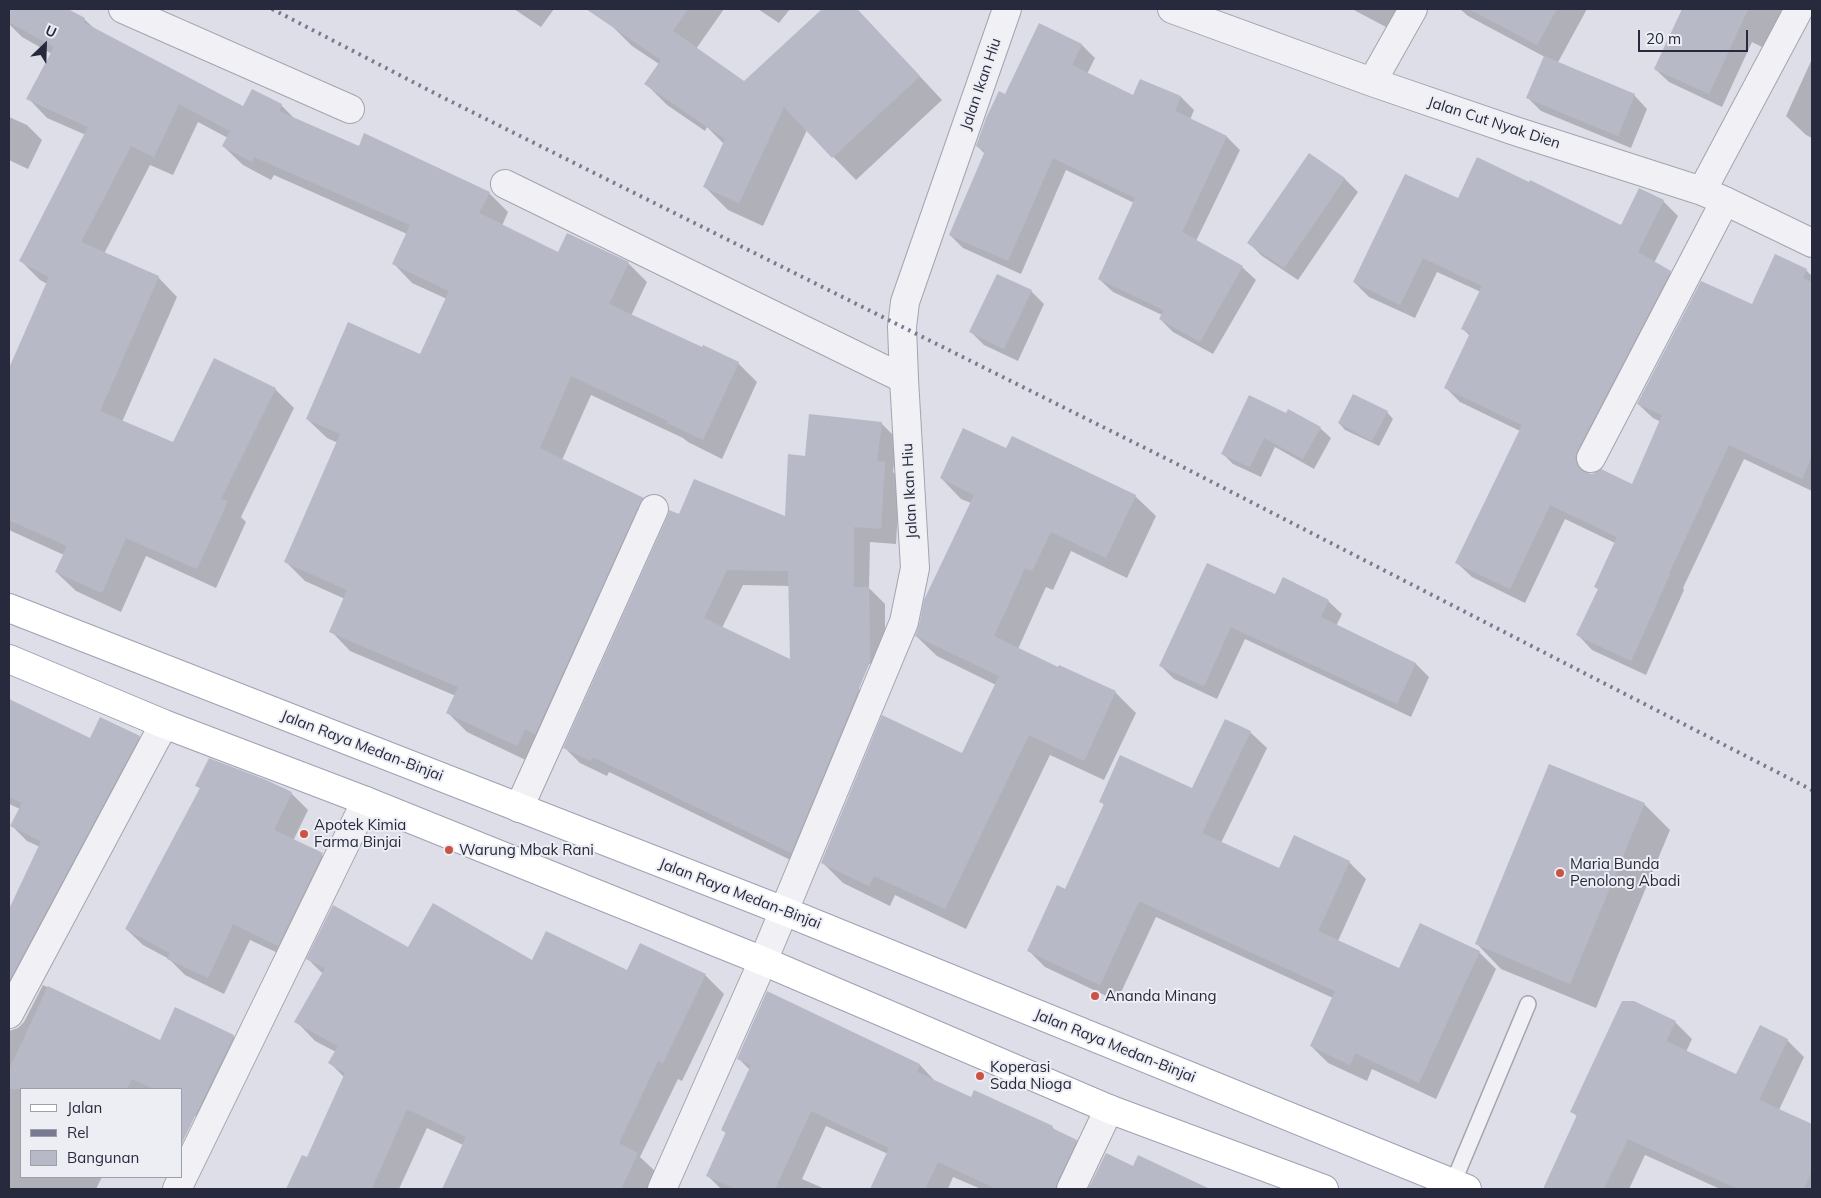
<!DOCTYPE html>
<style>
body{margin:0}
#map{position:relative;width:1821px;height:1198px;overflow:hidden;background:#dddee7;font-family:Mulish,sans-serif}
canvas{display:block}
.frame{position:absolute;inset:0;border:10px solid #27293d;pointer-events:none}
.legend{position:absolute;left:20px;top:1088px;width:162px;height:90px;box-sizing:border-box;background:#eceef4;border:1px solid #9d9fab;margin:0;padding:6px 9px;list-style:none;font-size:15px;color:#27293d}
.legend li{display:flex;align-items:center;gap:10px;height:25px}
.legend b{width:25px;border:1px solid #9d9fab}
.north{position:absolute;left:20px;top:20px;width:50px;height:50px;-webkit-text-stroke:4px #eceef4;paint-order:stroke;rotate:24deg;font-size:14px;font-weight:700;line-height:20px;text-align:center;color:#27293d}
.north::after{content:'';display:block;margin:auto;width:18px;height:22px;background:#27293d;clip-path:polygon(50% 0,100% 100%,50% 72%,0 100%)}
.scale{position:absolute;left:1638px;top:30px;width:110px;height:22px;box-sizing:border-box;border:2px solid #27293d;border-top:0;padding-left:6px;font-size:15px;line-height:18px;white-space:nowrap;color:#27293d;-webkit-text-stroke:4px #eceef4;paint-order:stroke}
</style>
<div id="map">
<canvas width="1821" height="1198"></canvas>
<div class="frame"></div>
<ul class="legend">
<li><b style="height:6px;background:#fff"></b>Jalan</li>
<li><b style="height:6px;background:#777a90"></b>Rel</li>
<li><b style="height:14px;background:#b8b9c6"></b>Bangunan</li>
</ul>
<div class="north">U</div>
<div class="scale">20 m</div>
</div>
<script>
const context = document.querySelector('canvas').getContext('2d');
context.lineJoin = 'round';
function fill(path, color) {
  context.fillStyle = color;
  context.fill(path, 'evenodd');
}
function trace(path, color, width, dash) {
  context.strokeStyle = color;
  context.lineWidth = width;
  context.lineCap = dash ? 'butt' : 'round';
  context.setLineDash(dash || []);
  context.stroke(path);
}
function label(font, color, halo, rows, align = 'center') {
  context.font = font + ' Mulish,sans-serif';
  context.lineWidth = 4;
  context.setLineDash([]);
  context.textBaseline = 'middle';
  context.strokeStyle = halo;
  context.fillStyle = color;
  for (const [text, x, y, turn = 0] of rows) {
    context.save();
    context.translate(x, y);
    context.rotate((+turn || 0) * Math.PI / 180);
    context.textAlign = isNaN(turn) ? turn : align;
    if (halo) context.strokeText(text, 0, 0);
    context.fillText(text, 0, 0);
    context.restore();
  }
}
fill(new Path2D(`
 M 9,9 L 66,9 L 84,19 L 95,29 L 243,108 L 281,105 L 295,119 L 359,147 L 489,193 L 508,212 L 502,226 L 559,254 L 628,263 L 647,282 L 631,316 L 738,363 L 757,382 L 722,459 L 688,442 L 683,438 L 591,395 L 562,460 L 643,499 L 662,518 L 536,765 L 467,732 L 448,713 L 456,696 L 350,651 L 331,631 L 345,599 L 305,581 L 285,561 L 338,443 L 327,438 L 307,419 L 421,356 L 447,299 L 412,283 L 393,263 L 407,234 L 274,175 L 271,180 L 243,165 L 223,146 L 228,138 L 198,122 L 173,175 L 150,165 L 104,254 L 158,277 L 177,297 L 122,422 L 174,443 L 275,389 L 294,408 L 241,517 L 246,522 L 216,588 L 146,556 L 121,612 L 76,591 L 56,572 L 64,555 L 9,530 L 9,371 L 47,284 L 40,280 L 21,261 L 86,135 L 47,118 L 28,98 L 52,54 L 22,37 L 9,24 Z
 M 514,9 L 554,9 L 541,27 Z
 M 622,9 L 724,9 L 696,49 L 731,94 L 824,9 L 857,9 L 942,100 L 856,180 L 807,130 L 763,226 L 728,210 L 705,187 L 724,144 L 707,127 L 705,131 L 667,105 L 646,84 L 659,64 L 632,46 L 611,25 Z
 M 758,9 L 790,9 L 779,23 Z
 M 1352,9 L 1425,9 L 1405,37 Z
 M 1460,9 L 1587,9 L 1557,64 L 1634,95 L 1647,109 L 1631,148 L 1541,111 L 1528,98 L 1545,57 L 1468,16 Z
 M 1683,9 L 1791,9 L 1768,50 L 1752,42 L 1722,107 L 1669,82 L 1655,69 Z
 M 1040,25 L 1082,45 L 1095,58 L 1087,74 L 1134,97 L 1181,97 L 1194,110 L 1190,120 L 1227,137 L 1240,150 L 1196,241 L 1242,267 L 1256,280 L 1213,354 L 1173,332 L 1160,319 L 1162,315 L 1113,292 L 1099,279 L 1134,203 L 1066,170 L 1021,274 L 963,248 L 950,235 L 985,154 L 977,146 L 1006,95 Z
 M 1812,59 L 1812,138 L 1806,135 L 1786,116 Z
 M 9,117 L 27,125 L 42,140 L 28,169 L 9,160 Z
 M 1309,155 L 1345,179 L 1358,192 L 1298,280 L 1262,256 L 1249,243 Z
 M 1640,190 L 1663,201 L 1678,216 L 1654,263 L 1670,272 L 1685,287 L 1591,466 L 1589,474 L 1633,486 L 1661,422 L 1653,418 L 1638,404 L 1753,306 L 1806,270 L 1812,276 L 1812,491 L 1744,459 L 1683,588 L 1684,590 L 1646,675 L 1592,650 L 1578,635 L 1599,590 L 1595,586 L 1615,543 L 1565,519 L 1525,603 L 1472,577 L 1457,563 L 1520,431 L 1460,402 L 1446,388 L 1470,336 L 1463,329 L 1481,292 L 1437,272 L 1415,318 L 1369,297 L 1354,282 L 1458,200 L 1621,226 Z
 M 1031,291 L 1044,304 L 1018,361 L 984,345 L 971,332 Z
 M 1387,412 L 1393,419 L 1379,446 L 1345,430 L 1339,423 Z
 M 1286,415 L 1320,428 L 1331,438 L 1314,469 L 1275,447 L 1261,477 L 1233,464 L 1223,454 Z
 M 881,423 L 897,439 L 893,472 L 900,478 L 896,544 L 870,542 L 869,588 L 885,604 L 885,664 L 807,664 L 859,689 L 874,705 L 807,868 L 609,772 L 607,776 L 580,763 L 565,748 L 679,516 L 786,518 L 806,457 ZM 743,585 L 789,586 L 791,661 L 722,628 Z
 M 1006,450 L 1135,496 L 1156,516 L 1127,578 L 1071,551 L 1053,590 L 1046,587 L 1018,649 L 1059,669 L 1060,667 L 1115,692 L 1136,713 L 1104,780 L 1050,755 L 966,929 L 895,895 L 890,906 L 843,883 L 822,862 L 962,755 L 996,685 L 937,656 L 916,636 L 971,503 L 961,499 L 941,478 Z
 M 1275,596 L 1328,601 L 1342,614 L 1336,626 L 1416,664 L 1429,677 L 1411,717 L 1245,639 L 1217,699 L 1174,679 L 1161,666 Z
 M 9,700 L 91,740 L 139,737 L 154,752 L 9,1028 L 9,908 L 10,909 L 40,847 L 27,841 L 12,826 L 20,809 L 9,804 Z
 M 1250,732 L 1267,748 L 1221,843 L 1279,870 L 1349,862 L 1366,879 L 1338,941 L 1400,970 L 1479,952 L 1496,969 L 1436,1099 L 1372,1069 L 1367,1081 L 1328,1063 L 1311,1046 L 1333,998 L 1156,917 L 1117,1001 L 1045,967 L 1029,951 L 1065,890 L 1104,805 L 1101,801 L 1193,790 Z
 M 1550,766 L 1644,804 L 1670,830 L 1596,1008 L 1501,969 L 1476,943 Z
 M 197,785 L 291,793 L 308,810 L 293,841 L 322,855 L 339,871 L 295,961 L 250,940 L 224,994 L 185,975 L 169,959 L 143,945 L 126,929 L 201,789 Z
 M 408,949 L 628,972 L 705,975 L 724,994 L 682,1081 L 678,1079 L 640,1157 L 657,1173 L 649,1189 L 443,1189 L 463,1145 L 427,1128 L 399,1189 L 287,1189 L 302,1157 L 308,1159 L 344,1077 L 330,1063 L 336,1052 L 315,1041 L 296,1021 L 323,974 L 308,959 Z
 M 43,985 L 160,1041 L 233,1036 L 248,1051 L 213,1124 L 181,1109 L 181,1089 L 21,1089 L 21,1177 L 102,1177 L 96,1189 L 9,1189 L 9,1031 L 18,1028 L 24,1022 Z
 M 1675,1022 L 1692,1039 L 1686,1052 L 1737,1075 L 1787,1040 L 1804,1057 L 1779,1110 L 1812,1125 L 1812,1189 L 1720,1189 L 1645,1155 L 1629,1189 L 1554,1189 L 1548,1183 L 1578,1117 L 1572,1112 Z
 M 738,1058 L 920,1065 L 935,1081 L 972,1098 L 975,1092 L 1052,1127 L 1056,1131 L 1076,1141 L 1092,1156 L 1076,1189 L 981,1189 L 953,1177 L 948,1189 L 901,1189 L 895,1187 L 888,1154 L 826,1126 L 802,1179 L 825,1189 L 721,1189 L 707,1175 L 727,1134 L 722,1130 L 750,1070 Z
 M 1106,1154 L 1134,1167 L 1184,1187 L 1183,1189 L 1090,1189 Z`), '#0003');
fill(new Path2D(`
 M 9,9 L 68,9 L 85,18 L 83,22 L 243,106 L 252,89 L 282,104 L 279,111 L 359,146 L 364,133 L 490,192 L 479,213 L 558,252 L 567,233 L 629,262 L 609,304 L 702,347 L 703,345 L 739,362 L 703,440 L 667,423 L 668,421 L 571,376 L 540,448 L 644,498 L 640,503 L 535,734 L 525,729 L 517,746 L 446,713 L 458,687 L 329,632 L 347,590 L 284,562 L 340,434 L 306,419 L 348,322 L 420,354 L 449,291 L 392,264 L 410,225 L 254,157 L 252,162 L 222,146 L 230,131 L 179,104 L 154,157 L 131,146 L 81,242 L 159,276 L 100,411 L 173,442 L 214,358 L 276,388 L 221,499 L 228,501 L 197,569 L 126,538 L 102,593 L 55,572 L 67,546 L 9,520 L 9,368 L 49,277 L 19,261 L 88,127 L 26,99 L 54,47 L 9,22 Z
 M 586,9 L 688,9 L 673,31 L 744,81 L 822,9 L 857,9 L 920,76 L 832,158 L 784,107 L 739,203 L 703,187 L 725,139 L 644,84 L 661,60 Z
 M 1469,9 L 1557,9 L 1537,45 Z
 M 1682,9 L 1748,9 L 1709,94 L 1654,69 Z
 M 1039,23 L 1082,44 L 1072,65 L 1133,95 L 1140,79 L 1181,96 L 1175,111 L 1227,136 L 1182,232 L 1243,266 L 1200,342 L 1159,319 L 1164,310 L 1098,279 L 1135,198 L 1053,158 L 1008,261 L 949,235 L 985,151 L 976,146 L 986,118 L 999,91 L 1005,94 Z
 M 1544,56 L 1635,94 L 1618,136 L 1526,98 Z
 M 1309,153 L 1345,178 L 1284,268 L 1247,243 Z
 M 1477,157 L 1529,182 L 1530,180 L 1621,225 L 1639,188 L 1664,200 L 1638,252 L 1671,271 L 1577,451 L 1575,458 L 1578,466 L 1584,472 L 1592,474 L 1601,469 L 1632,484 L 1662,415 L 1637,404 L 1701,281 L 1752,304 L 1775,254 L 1807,269 L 1803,278 L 1812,282 L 1812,456 L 1802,479 L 1729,445 L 1669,573 L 1670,574 L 1631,661 L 1576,635 L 1598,589 L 1594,587 L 1617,537 L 1550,505 L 1510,589 L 1455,563 L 1522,425 L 1444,388 L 1470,333 L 1461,329 L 1482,286 L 1423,258 L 1400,305 L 1353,282 L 1405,174 L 1458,198 Z
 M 997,274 L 1032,290 L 1004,349 L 969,332 Z
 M 1353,394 L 1388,411 L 1372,441 L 1338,423 Z
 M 1249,395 L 1286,413 L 1288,409 L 1321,427 L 1303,459 L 1264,438 L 1250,467 L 1221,454 Z
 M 809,414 L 882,422 L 877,461 L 885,462 L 881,529 L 854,527 L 854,587 L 869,587 L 870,662 L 791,853 L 593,757 L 591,761 L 563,748 L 668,515 L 669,510 L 679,514 L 694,479 L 785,516 L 788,454 L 805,456 ZM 727,570 L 788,571 L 790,659 L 704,618 Z
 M 963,428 L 1006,448 L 1012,436 L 1136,495 L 1106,558 L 1051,532 L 1032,571 L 1025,568 L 994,636 L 1058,667 L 1059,665 L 1116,691 L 1084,761 L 1029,735 L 945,909 L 874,876 L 869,886 L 821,863 L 882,715 L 962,753 L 999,676 L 915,636 L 919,625 L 924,600 L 974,495 L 940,478 Z
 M 1207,563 L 1275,594 L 1283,577 L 1329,600 L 1321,617 L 1416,663 L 1397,704 L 1231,627 L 1204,686 L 1159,666 Z
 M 9,699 L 90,738 L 100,717 L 140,736 L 9,981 L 9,909 L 41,841 L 10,826 L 22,803 L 9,797 Z
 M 1225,719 L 1251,731 L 1202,833 L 1279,868 L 1294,835 L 1350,861 L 1318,931 L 1399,968 L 1420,923 L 1480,951 L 1419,1083 L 1355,1053 L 1350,1065 L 1310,1046 L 1335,991 L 1139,901 L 1100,985 L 1027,951 L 1057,885 L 1065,889 L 1104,804 L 1099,802 L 1120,755 L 1192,788 Z
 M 209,758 L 264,779 L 292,792 L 274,830 L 323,853 L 278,946 L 233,924 L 208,978 L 167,959 L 170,953 L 125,929 L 200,788 L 195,786 Z
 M 1549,764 L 1645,803 L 1570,984 L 1475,944 Z
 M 433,903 L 532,960 L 546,931 L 627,970 L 640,943 L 706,974 L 663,1063 L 658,1061 L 619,1143 L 638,1153 L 621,1189 L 442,1189 L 466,1137 L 407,1109 L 372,1188 L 375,1189 L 286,1189 L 302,1155 L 307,1157 L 345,1073 L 328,1063 L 338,1046 L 294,1022 L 325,968 L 306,959 L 333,905 L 408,947 Z
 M 48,986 L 160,1040 L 175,1007 L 234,1035 L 181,1145 L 181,1089 L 154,1089 L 132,1079 L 127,1089 L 9,1089 L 9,1070 Z
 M 767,991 L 920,1064 L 917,1072 L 971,1097 L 974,1090 L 1053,1126 L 1052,1128 L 1077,1140 L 1057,1182 L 1056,1189 L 997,1189 L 938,1162 L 925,1189 L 870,1189 L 889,1148 L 811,1111 L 775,1189 L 736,1189 L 706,1176 L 726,1132 L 721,1130 L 751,1065 L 737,1059 Z
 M 1622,1001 L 1634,1001 L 1676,1021 L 1666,1041 L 1736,1074 L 1760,1025 L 1788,1039 L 1759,1100 L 1812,1124 L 1812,1170 L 1804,1189 L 1738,1189 L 1628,1139 L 1604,1189 L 1543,1189 L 1577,1115 L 1570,1112 Z
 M 1106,1153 L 1133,1166 L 1138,1155 L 1210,1189 L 1088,1189 Z`), '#b8b9c6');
const service = new Path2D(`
 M 1453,1183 L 1528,1004`);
const minor = new Path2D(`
 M 123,9 L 350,109
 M 1172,9 L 1372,82 L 1515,131 L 1702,191 L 1725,201 L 1812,243
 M 1372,82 L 1413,9
 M 505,184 L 904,379
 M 1702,191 L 1799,9
 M 1591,458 L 1725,201
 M 519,808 L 654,509
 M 9,1014 L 164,724
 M 177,1189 L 366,801
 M 662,1189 L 763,961
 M 1071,1189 L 1109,1109`);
const tertiary = new Path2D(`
 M 763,961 L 904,622 L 915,568 L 904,379 L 902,327 L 905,302 L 1007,9`);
const primary = new Path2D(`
 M 9,608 L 784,911 L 1467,1189
 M 9,659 L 164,724 L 366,801 L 763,961 L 1109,1109 L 1324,1189`);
trace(service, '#a3a4b1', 18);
trace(minor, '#a3a4b1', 30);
trace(tertiary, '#a3a4b1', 30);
trace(primary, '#9da0b2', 30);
trace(service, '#f0f0f5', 15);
trace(minor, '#f0f0f5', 28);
trace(tertiary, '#f0f0f5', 28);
trace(primary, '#fff', 28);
trace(new Path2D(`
 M 272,9 L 442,97 L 1175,463 L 1812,790`), '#777a90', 4, [2.5, 5]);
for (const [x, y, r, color] of [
 [304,834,5,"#cb5343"],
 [449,850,5,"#cb5343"],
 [1560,873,5,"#cb5343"],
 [1095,996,5,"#cb5343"],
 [980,1076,5,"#cb5343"]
]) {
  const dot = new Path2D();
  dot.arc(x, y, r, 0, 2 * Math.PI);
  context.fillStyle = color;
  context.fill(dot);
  trace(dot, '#eceef4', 2);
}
label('15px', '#27293d', '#eceef4', [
 ["Jalan Ikan Hiu",981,84,-71],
 ["Jalan Cut Nyak Dien",1494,123,18],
 ["Jalan Ikan Hiu",910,491,-93],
 ["Jalan Raya Medan-Binjai",362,746,21],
 ["Jalan Raya Medan-Binjai",740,894,21],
 ["Jalan Raya Medan-Binjai",1115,1046,22]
]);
label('15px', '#27293d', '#eceef4', [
 ["Apotek Kimia",314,825],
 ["Farma Binjai",314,842],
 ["Warung Mbak Rani",459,850],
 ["Maria Bunda",1570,864],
 ["Penolong Abadi",1570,881],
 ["Ananda Minang",1105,996],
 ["Koperasi",990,1067],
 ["Sada Nioga",990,1084]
], 'left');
</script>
